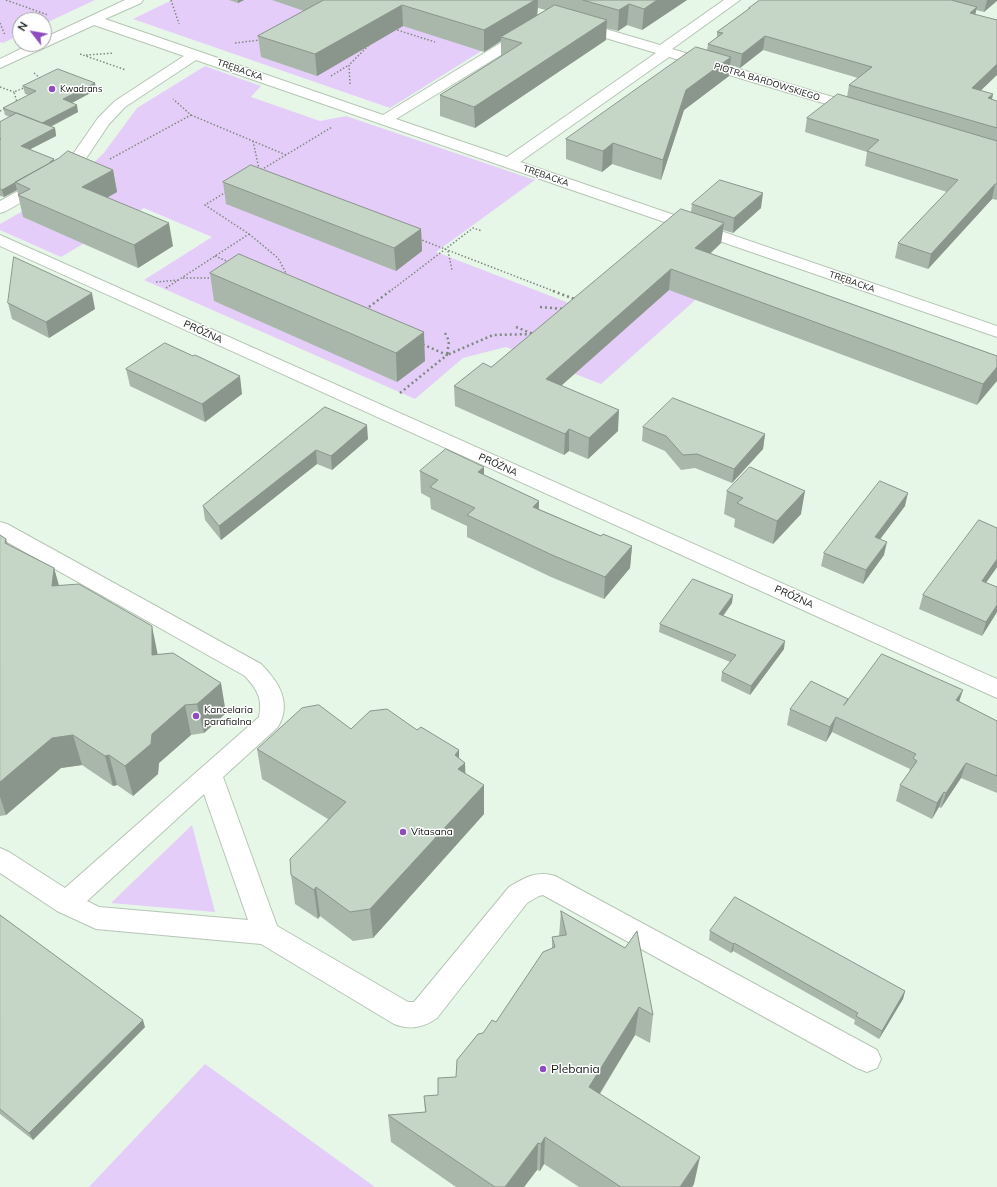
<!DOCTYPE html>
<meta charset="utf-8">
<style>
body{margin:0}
#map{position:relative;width:997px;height:1187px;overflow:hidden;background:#e7f7e7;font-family:Mulish,sans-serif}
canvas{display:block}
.north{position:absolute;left:12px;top:12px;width:40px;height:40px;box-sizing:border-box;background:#fff;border:1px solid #a0a2a0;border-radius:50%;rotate:301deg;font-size:11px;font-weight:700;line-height:16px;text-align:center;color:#111611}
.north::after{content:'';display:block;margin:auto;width:14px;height:18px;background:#8f4bc0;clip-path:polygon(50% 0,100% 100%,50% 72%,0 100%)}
</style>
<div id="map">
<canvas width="997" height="1187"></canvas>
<div class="north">N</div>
</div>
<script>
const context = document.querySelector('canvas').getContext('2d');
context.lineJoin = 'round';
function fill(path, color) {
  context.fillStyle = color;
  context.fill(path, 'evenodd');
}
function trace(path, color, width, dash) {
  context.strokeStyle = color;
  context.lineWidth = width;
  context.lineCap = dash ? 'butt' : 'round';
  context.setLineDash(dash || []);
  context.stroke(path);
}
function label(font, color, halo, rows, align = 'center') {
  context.font = font + ' Mulish,sans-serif';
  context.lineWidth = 3;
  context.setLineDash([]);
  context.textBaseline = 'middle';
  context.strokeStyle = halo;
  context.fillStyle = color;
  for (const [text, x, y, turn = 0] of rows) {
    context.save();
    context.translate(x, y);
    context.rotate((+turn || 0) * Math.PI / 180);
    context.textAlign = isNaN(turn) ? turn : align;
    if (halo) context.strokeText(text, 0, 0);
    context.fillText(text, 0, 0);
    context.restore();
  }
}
fill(new Path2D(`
 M 0,0 L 95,0 L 44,24 L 44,20 L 20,20 L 20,35 L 3,43 L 0,42 Z
 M 172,0 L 454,0 L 528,22 L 390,108 L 133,19 Z
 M 205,66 L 261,86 L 251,97 L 320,121 L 346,116 L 535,180 L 436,252 L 569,303 L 654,233 L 737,263 L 601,384 L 506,347 L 463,358 L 415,399 L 144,280 L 212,237 L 144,208 L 61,257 L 0,230 L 0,224 L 69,185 L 103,154 L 137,108 Z
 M 192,825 L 215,912 L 111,903 Z
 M 205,1064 L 375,1187 L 89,1187 Z`), '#e4cef9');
const minor = new Path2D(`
 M 125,0 L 143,0 L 141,3 L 105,19 L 383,115 L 522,30 L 532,30 L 534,33 L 532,36 L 396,119 L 507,157 L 656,53 L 572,28 L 570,25 L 572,22 L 582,22 L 660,45 L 724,0 L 740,0 L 672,49 L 863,106 L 865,109 L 863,112 L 853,112 L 669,57 L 520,162 L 997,326 L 997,337 L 196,60 L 125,107 L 109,124 L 85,160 L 63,179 L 6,211 L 0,213 L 0,201 L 51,173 L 73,154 L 98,118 L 115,101 L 184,56 L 94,25 L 0,68 L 0,59 L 31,44 L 44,44 L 44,38 Z
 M 0,235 L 997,679 L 997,698 L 0,246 Z
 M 0,522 L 7,524 L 261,664 C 279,682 292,703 278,727 L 223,777 L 277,926 L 408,1002 L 414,1002 L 509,887 C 524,878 537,870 555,876 L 877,1050 L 881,1059 L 877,1068 L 867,1072 L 857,1068 L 543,895 L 539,896 L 527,903 L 437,1018 C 423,1028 410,1030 394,1024 L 261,944 L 96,929 L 57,911 L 0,873 L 0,848 L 9,852 L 65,888 L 259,717 C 263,699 257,689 245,676 L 0,538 ZM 204,794 L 248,920 L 99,907 L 87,901 Z`);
trace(minor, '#b6c5b6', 2);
trace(new Path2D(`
 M 6,0 L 48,15
 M 171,0 L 179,24
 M 0,23 L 5,35
 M 394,29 L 435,42
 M 235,43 L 260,40
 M 80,54 L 126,70
 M 86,55 L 114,53
 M 34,73 L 41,79
 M 331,76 L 349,65
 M 350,84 L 349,65 L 370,44
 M 0,87 L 14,92
 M 15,103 L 17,102 L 14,92 L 26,87
 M 0,111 L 6,108
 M 191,115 L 286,155
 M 253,141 L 259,169
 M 110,159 L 191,115 L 173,99
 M 261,170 L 332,127
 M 249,234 L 278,258 L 288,277
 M 419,239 L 556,292
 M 448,251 L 452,270
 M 215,256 L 229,262
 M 183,278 L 214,278
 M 156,282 L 179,280
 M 166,288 L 249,234 L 205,205 L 226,192
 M 389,292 L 473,228 L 482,231`), '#7f897f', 1.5, [1.5, 2]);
trace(new Path2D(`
 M 553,291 L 577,300
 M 540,307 L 564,309
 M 365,310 L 390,291
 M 516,327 L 533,334
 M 445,333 L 449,341 L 447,355 L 493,335 L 534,334
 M 400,393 L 447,355 L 422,344`), '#7f897f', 2.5, [2, 3]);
fill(minor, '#fff');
fill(new Path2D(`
 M 229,0 L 244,0 L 238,3 Z
 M 272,0 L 687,0 L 642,30 L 627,25 L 618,31 L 606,28 L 606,40 L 475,128 L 440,116 L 440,95 L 501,56 L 501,41 L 484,52 L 403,26 L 317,76 L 261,57 L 258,36 L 304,11 ZM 538,8 L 546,10 L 537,15 Z
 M 760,0 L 997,0 L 984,12 L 976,10 L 975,14 L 981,91 L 993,94 L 992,99 L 997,101 L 997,200 L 992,199 L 928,269 L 895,258 L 898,243 L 947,192 L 865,166 L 867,152 L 805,132 L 807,118 L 847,97 L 849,85 L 858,78 L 763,50 L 740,68 L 730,65 L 729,76 L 684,110 L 661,180 L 612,164 L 602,172 L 566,159 L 566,139 L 707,50 L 708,44 L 717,37 L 717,32 L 749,9 L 749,8 Z
 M 95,83 L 96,90 L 72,103 L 78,112 L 51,127 L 55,128 L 56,136 L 30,149 L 55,161 L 113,170 L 117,192 L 107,198 L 173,246 L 138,268 L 23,217 L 17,190 L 4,197 L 0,196 L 0,122 L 10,117 L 5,115 L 3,108 L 29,95 L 25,94 L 23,86 Z
 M 223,182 L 421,229 L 422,251 L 396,271 L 226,204 Z
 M 692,204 L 761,208 L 733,233 L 723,230 L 721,243 L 710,254 L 997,356 L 977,405 L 669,290 L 561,386 L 618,431 L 588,459 L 569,451 L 564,455 L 455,406 L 454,386 L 491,367 L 691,212 Z
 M 210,273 L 425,361 L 397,382 L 214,301 Z
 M 8,303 L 95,309 L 49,338 L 12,319 Z
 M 126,369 L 242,394 L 205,422 L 130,386 Z
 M 325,407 L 368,439 L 332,470 L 317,464 L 221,540 L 205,520 L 203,506 Z
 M 643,427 L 765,434 L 763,449 L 732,483 L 695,468 L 681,470 L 665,451 L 642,441 Z
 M 484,467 L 484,475 L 539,501 L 539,509 L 601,536 L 632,546 L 630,568 L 604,599 L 551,577 L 467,537 L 467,526 L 431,509 L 430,498 L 421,493 L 420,471 Z
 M 727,491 L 801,514 L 773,544 L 734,527 L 735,519 L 724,514 Z
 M 905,506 L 880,539 L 884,555 L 863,584 L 821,566 L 824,553 Z
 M 997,528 L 997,567 L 986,583 L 997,587 L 997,612 L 982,636 L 919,609 L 923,595 Z
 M 0,535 L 6,539 L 8,544 L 54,568 L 59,585 L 158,654 L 226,713 L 204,733 L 191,735 L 159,763 L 158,774 L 133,796 L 117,785 L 113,786 L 82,765 L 61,768 L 6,815 L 0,816 Z
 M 732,603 L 723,616 L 784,649 L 750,695 L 721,681 L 722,672 L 730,662 L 659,632 L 660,624 Z
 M 848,699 L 959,702 L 997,721 L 997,793 L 961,778 L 941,808 L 939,807 L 932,819 L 896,801 L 900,785 L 909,773 L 910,769 L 832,732 L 826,742 L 787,725 L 790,709 Z
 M 351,729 L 417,730 L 459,750 L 459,758 L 466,774 L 484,814 L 373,938 L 353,941 L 320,916 L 318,919 L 295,904 L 291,875 L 328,819 L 262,779 L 257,749 Z
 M 561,911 L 653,1015 L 650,1043 L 635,1035 L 600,1094 L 694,1184 L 692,1187 L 579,1187 L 544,1164 L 540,1171 L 537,1170 L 524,1187 L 456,1187 L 391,1142 L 388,1115 L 425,1112 L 424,1096 L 438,1095 L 456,1077 L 483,1033 L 496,1022 L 552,949 L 552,937 L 559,936 Z
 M 0,915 L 145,1027 L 33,1140 L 0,1114 Z
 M 710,931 L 905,991 L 903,999 L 879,1039 L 854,1024 L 855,1020 L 733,951 L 731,953 L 709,940 Z`), '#a9b7aa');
fill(new Path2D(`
 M 238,0 L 244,0 L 238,3 Z
 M 535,0 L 538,0 L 537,19 L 501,37 L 501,41 L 484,52 L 484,30 Z
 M 657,0 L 687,0 L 642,30 L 644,9 Z
 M 987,0 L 997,0 L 997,1 L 984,12 Z
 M 629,4 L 627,25 L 618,31 L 619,10 Z
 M 402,5 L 403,26 L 317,76 L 315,54 Z
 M 977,7 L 974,20 L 970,13 Z
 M 607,20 L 606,40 L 475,128 L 474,107 Z
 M 765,36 L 763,50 L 740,68 L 742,54 Z
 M 731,57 L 729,76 L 684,110 L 661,180 L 663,160 L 686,90 Z
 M 997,64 L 997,75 L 969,102 L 972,88 Z
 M 95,83 L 96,90 L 64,107 L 63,99 Z
 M 993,94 L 990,108 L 988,98 Z
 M 77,105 L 78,112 L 43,130 L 42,123 Z
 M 55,128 L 56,136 L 23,153 L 21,146 Z
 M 613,143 L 612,164 L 602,172 L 603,151 Z
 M 54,159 L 56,167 L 15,182 L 17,190 L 4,197 L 2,190 Z
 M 113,170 L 117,192 L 86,209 L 82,187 Z
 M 995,184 L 992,199 L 928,269 L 931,254 Z
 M 763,193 L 761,208 L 733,233 L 734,218 Z
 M 169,223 L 173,246 L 138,268 L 134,245 Z
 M 724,223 L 721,243 L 693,269 L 695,248 Z
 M 421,229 L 422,251 L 396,271 L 394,248 Z
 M 671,269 L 669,290 L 545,400 L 546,379 Z
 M 92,293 L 95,309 L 49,338 L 46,322 Z
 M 424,332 L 425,361 L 397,382 L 396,353 Z
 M 997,367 L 997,381 L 977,405 L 983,384 Z
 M 240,376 L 242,394 L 205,422 L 202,404 Z
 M 619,410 L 618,431 L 588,459 L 589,438 Z
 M 367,425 L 368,439 L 332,470 L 331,456 Z
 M 569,429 L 569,451 L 564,455 L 565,434 Z
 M 765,434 L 763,449 L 732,483 L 734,469 Z
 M 316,450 L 317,464 L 221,540 L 219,526 Z
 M 484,467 L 484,488 L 478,472 Z
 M 805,491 L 801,514 L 773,544 L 777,521 Z
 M 908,493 L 905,506 L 872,550 L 875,537 Z
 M 539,501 L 538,523 L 533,507 Z
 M 887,542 L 884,555 L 863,584 L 866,570 Z
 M 632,546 L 630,568 L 604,599 L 605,577 Z
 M 997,559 L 997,567 L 977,595 L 982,581 Z
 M 54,568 L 62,598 L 52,586 Z
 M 733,595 L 732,603 L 718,623 L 719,614 Z
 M 997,605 L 997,612 L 982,636 L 986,622 Z
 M 152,626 L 158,656 L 152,655 Z
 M 785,641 L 784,649 L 750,695 L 751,686 Z
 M 221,683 L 226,713 L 204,733 L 197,704 Z
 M 963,690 L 958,705 L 956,700 Z
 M 185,705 L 191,735 L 159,763 L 158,774 L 133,796 L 125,766 L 152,734 Z
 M 836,717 L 832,732 L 826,742 L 830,727 Z
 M 73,735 L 82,765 L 61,768 L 6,815 L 0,797 L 0,782 L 52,738 Z
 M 459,750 L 459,768 L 465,763 L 466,792 L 459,799 L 455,755 Z
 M 109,755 L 117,785 L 113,786 L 105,756 Z
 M 966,763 L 961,778 L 941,808 L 946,793 Z
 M 484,785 L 484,814 L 373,938 L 370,909 Z
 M 944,792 L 939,807 L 932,819 L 937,803 Z
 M 316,887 L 320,916 L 318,919 L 314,890 Z
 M 734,943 L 733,951 L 731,953 L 733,944 Z
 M 905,991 L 903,999 L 879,1039 L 882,1031 Z
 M 639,1007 L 635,1035 L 587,1114 L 589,1087 Z
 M 143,1020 L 145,1027 L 33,1140 L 29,1133 Z
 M 545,1137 L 544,1164 L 540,1171 L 541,1144 Z
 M 538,1143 L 537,1170 L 524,1187 L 505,1187 Z
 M 700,1157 L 694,1184 L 692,1187 L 680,1187 Z`), '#8a958b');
const building = new Path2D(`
 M 324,0 L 535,0 L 484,30 L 402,5 L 315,54 L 258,36 Z
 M 583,0 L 657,0 L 644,9 L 629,4 L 619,10 Z
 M 760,0 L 951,0 L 977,7 L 970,13 L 997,20 L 997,64 L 972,88 L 993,94 L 988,98 L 997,101 L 997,128 L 849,85 L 872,67 L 765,36 L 742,54 L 708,44 L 723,33 L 717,32 L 750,8 L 749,8 Z
 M 555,5 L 607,20 L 474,107 L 440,95 L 522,43 L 501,37 Z
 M 696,47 L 731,57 L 686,90 L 663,160 L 613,143 L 603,151 L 566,139 Z
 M 58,69 L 95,83 L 63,99 L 77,105 L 42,123 L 3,108 L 36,91 L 23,86 Z
 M 838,94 L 997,141 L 997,184 L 995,184 L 931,254 L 898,243 L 958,180 L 867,151 L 879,140 L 807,118 Z
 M 17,113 L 55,128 L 21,146 L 54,159 L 48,164 L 2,190 L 0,189 L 0,140 L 1,139 L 0,139 L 0,122 Z
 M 68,151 L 113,170 L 82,187 L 169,223 L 134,245 L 18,195 L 30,189 L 15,182 L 59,158 Z
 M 251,165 L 421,229 L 394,248 L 223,182 Z
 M 720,180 L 763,193 L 734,218 L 692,204 Z
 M 681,209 L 724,223 L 695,248 L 997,356 L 997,367 L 983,384 L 671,269 L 546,379 L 619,410 L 589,438 L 569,429 L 565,434 L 454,386 L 483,363 L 491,367 Z
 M 239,254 L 424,332 L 396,353 L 210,273 Z
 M 14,257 L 92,293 L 46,322 L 8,303 Z
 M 165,343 L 193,356 L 195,355 L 240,376 L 202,404 L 126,369 Z
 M 673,398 L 765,434 L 734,469 L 697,454 L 683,455 L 666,436 L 643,427 Z
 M 325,407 L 367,425 L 331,456 L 316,450 L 219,526 L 203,506 Z
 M 446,449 L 484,467 L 478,472 L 539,501 L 533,507 L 601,536 L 603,534 L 632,546 L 605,577 L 552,555 L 467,515 L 475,508 L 430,487 L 438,480 L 420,471 Z
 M 750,467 L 805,491 L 777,521 L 737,503 L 743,498 L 727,491 Z
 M 880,481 L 908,493 L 875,537 L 887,542 L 866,570 L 824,553 Z
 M 979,520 L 997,528 L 997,559 L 982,581 L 997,587 L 997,605 L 986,622 L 923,595 Z
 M 0,535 L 6,539 L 5,543 L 54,568 L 52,586 L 79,584 L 152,626 L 152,655 L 173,653 L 221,683 L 197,704 L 185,705 L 152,734 L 151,744 L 125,766 L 109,755 L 105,756 L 73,735 L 52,738 L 0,782 Z
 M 693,579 L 733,595 L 719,614 L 785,641 L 751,686 L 722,672 L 736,655 L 660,624 Z
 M 882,654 L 963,690 L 956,700 L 997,721 L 997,776 L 966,763 L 946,793 L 944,792 L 937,803 L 900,785 L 917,761 L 913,758 L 916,754 L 836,717 L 830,727 L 790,709 L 811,681 L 848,699 L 844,705 Z
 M 319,705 L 351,729 L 370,711 L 387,709 L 417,730 L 421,727 L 459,750 L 455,755 L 465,763 L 458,769 L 484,785 L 370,909 L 350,912 L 316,887 L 314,890 L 291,875 L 290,859 L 346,802 L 257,749 L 302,708 Z
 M 735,897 L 905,991 L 882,1031 L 856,1016 L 858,1013 L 734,943 L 733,944 L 710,931 Z
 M 561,911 L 625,948 L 637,931 L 653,1015 L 639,1007 L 589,1087 L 700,1157 L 680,1187 L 621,1187 L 545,1137 L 541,1144 L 538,1143 L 505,1187 L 495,1187 L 388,1115 L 426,1112 L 424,1096 L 438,1095 L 438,1078 L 456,1077 L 457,1060 L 478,1034 L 483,1033 L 492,1020 L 496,1022 L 543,952 L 555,947 L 552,937 L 566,935 Z
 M 0,915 L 143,1020 L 29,1133 L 0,1109 Z`);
fill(building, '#c5d5c6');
trace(building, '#8a958b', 1);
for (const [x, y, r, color] of [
 [52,89,4,"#8f4bc0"],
 [196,716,4,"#8f4bc0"],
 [403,832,4,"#8f4bc0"],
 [543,1069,4,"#8f4bc0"]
]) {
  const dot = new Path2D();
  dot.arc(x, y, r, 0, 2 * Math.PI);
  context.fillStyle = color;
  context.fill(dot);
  trace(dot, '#fff', 1.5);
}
label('9px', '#111611', '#fff', [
 ["TRĘBACKA",240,70,19],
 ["PIOTRA BARDOWSKIEGO",767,82,17],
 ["TRĘBACKA",546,176,19],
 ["TRĘBACKA",852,282,19]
]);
label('9px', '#111611', '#fff', [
 ["Kwadrans",60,89]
], 'left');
label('10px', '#111611', '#fff', [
 ["PRÓŻNA",203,332,24],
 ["PRÓŻNA",498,465,24],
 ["PRÓŻNA",794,597,24]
]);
label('10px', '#111611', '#fff', [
 ["Kancelaria",204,710],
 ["parafialna",204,722],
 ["Vitasana",411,832]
], 'left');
label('12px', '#111611', '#fff', [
 ["Plebania",551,1069]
], 'left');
</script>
